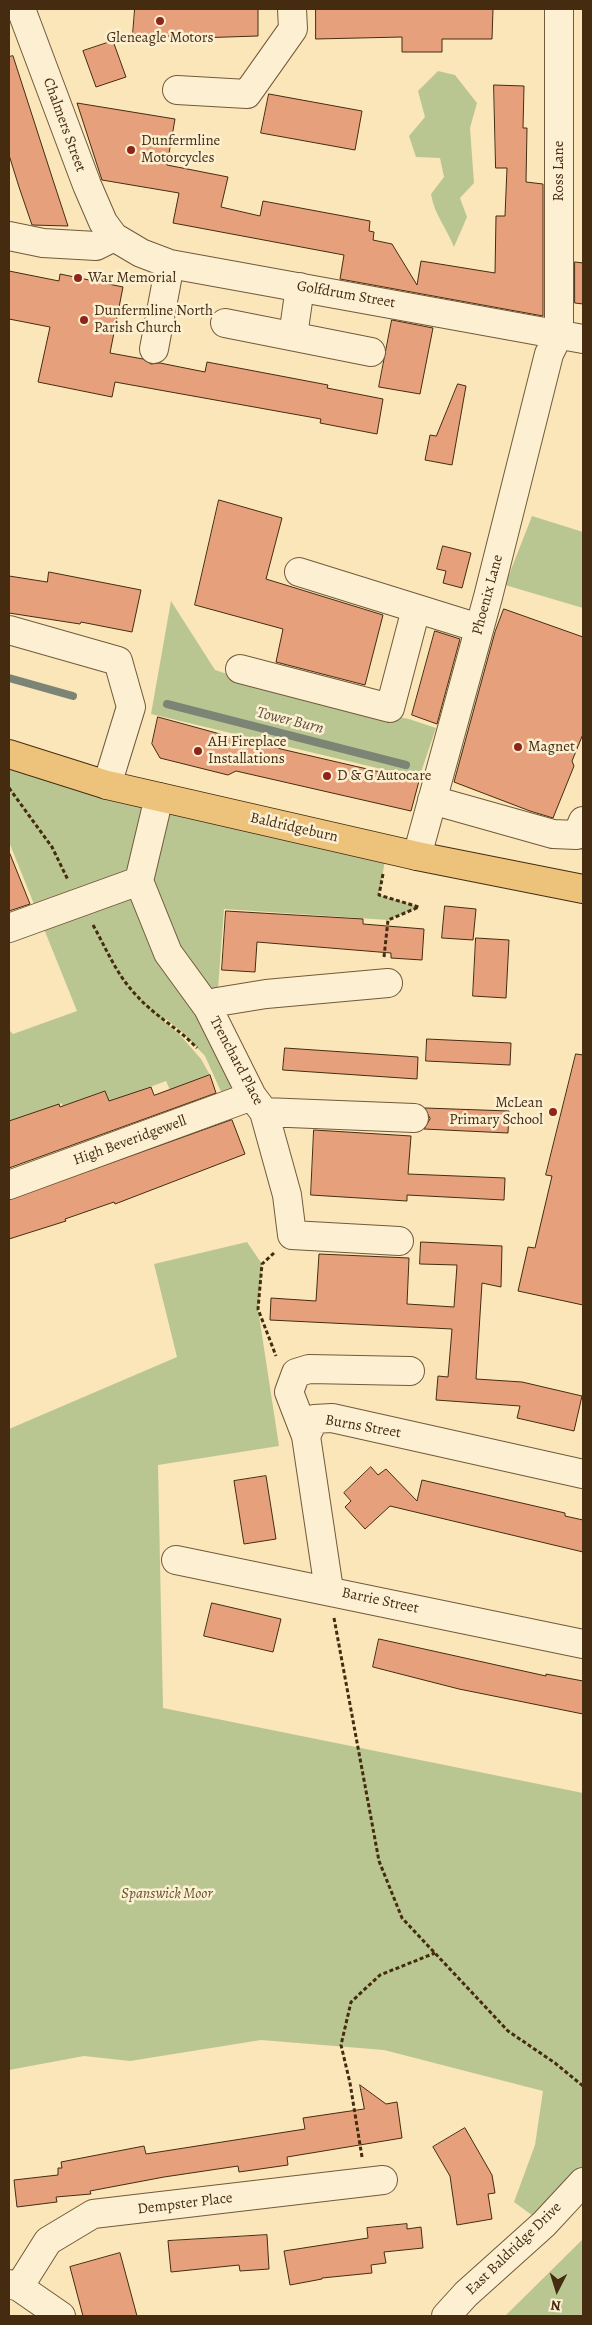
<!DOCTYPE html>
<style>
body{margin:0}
#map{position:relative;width:592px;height:2325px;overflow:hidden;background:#fae6b9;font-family:Alegreya,serif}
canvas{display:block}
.frame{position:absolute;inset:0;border:10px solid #452c11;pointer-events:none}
.north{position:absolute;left:532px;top:2265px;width:50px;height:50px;-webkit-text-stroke:4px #fcefd2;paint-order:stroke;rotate:185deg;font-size:14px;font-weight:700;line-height:20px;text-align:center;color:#452c11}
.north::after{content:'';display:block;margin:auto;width:18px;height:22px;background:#452c11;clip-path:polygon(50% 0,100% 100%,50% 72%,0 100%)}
</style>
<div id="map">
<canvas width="592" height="2325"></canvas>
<div class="frame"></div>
<div class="north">N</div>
</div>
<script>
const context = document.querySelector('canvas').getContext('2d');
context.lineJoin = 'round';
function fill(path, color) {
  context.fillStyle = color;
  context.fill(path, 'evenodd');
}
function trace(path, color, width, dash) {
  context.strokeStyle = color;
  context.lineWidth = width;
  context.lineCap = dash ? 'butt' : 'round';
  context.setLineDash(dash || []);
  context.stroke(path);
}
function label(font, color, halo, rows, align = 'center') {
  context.font = font + ' Alegreya,serif';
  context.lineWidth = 5;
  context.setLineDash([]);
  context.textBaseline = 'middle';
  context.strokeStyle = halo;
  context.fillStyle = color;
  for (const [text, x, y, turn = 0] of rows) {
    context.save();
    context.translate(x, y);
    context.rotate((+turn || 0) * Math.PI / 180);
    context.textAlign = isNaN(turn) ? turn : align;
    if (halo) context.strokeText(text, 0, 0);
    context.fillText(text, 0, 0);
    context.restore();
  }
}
fill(new Path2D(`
 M 438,71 L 455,75 L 477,103 L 470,128 L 474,183 L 460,198 L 467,217 L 454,247 C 447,229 434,214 431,194 L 444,177 L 440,158 L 416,157 L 409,136 L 425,117 L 418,91 Z
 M 532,516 L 583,532 L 583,608 L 505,585 Z
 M 171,601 L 215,670 L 307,700 L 409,719 L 436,728 L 419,778 L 151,714 Z
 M 9,754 L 387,849 L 379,895 L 419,907 L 388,920 L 224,909 L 217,1002 L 252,1096 L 227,1105 L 205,1056 L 182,1032 L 165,1018 L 161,1019 L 180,1035 L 201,1059 L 210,1075 L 170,1090 L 166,1081 L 109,1102 L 105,1091 L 63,1106 L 61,1103 L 10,1154 L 9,1030 L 13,1034 L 77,1011 L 9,842 Z
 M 247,1242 L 262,1264 L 258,1309 L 279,1446 L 158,1465 L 163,1708 L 583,1793 L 583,2182 L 544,2224 L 514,2202 L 535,2145 L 543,2091 L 384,2050 L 261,2040 L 130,2061 L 84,2056 L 9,2070 L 9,1429 L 177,1357 L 154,1264 Z
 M 583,2239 L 583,2316 L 505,2316 Z`), '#bac692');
trace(new Path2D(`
 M 9,678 L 73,696
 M 167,704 L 406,765`), '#7c8475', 8);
const building = new Path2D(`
 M 135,9 L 258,9 L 258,36 L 196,38 L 133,34 Z
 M 316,9 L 493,9 L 492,39 L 442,39 L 442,52 L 402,52 L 402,37 L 316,39 Z
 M 113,41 L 126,77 L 96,87 L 83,51 Z
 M 13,56 L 52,177 L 68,226 L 32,225 L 19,187 L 9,155 L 9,57 Z
 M 494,85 L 524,86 L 523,128 L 527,128 L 526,182 L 543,184 L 543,316 L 340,279 L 344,255 L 173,223 L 179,193 L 102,180 L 77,103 L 175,119 L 167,165 L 228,177 L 221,207 L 260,216 L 263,201 L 370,221 L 369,231 L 374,232 L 373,240 L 392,244 L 417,285 L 421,261 L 495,273 L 496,216 L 505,216 L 507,168 L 496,168 Z
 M 269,94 L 362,111 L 355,150 L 261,133 Z
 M 575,262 L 583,263 L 583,304 L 575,303 Z
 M 9,271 L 59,281 L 60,274 L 123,287 L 110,353 L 143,359 L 151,364 L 160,363 L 205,372 L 207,362 L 328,385 L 327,388 L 383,399 L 377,434 L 320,423 L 321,419 L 115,382 L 112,397 L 38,382 L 50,327 L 9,319 Z
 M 392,320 L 433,328 L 420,394 L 379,387 Z
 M 458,384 L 466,386 L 452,465 L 425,460 L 430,435 L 436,436 Z
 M 219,500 L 282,518 L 266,579 L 383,615 L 365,685 L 276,662 L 283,629 L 195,605 Z
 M 443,546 L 471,553 L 462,588 L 443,583 L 446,571 L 437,569 Z
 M 49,572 L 141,590 L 132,632 L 81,622 L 80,624 L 9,613 L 9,576 L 47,582 Z
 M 504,609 L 583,637 L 583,734 L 572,761 L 574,766 L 553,818 L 530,811 L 454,782 L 495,632 Z
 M 435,631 L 460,639 L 437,724 L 412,715 Z
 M 158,717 L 242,740 L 419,781 L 411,811 L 236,771 L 228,775 L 160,758 L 152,744 Z
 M 10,854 L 30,904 L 9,911 L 9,855 Z
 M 445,906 L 476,909 L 473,940 L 442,938 Z
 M 226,911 L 363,919 L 363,924 L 424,929 L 422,960 L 391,958 L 391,953 L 257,942 L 255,972 L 222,970 Z
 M 476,938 L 509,940 L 506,998 L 473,996 Z
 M 427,1039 L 511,1043 L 510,1065 L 426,1061 Z
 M 285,1048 L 418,1057 L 417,1079 L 283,1070 Z
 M 576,1054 L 583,1055 L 583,1305 L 518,1291 L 528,1247 L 535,1248 L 552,1176 L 546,1175 Z
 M 210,1075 L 216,1093 L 9,1168 L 9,1121 L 59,1104 L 60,1107 L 105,1091 L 109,1101 L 151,1087 L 154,1095 Z
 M 425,1108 L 509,1111 L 508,1133 L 424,1129 L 430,1119 Z
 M 232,1120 L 245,1154 L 115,1204 L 114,1202 L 65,1219 L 66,1221 L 9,1239 L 9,1200 Z
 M 314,1130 L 411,1136 L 408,1174 L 505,1178 L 504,1200 L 407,1195 L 407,1201 L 311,1195 Z
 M 421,1242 L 502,1246 L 501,1287 L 482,1283 L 476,1379 L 522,1382 L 582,1396 L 574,1431 L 517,1418 L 520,1406 L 436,1400 L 438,1376 L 448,1377 L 452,1329 L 270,1320 L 271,1298 L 316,1301 L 319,1254 L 409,1258 L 407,1304 L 454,1307 L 457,1265 L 420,1264 Z
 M 371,1467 L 378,1475 L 386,1469 L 417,1501 L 422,1480 L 565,1513 L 565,1516 L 583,1520 L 583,1552 L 390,1506 L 365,1529 L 345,1507 L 351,1501 L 344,1493 Z
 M 266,1476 L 276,1539 L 244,1544 L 234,1481 Z
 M 212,1603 L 281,1619 L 273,1652 L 204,1636 Z
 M 379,1639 L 546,1676 L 546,1674 L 583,1681 L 583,1714 L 459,1689 L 373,1667 Z
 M 360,2085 L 386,2104 L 397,2102 L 402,2138 L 287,2157 L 288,2165 L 239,2172 L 238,2166 L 164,2177 L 90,2191 L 91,2194 L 56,2197 L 57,2202 L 17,2207 L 14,2180 L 58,2175 L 58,2168 L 62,2168 L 61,2162 L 144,2146 L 146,2154 L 305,2129 L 303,2118 L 364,2109 Z
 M 465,2128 L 492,2175 L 495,2193 L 488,2194 L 492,2219 L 457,2225 L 450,2176 L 433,2147 Z
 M 407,2224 L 407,2229 L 421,2227 L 423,2248 L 384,2252 L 386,2263 L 371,2265 L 372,2273 L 322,2278 L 322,2279 L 290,2285 L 284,2251 L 368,2238 L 367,2228 Z
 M 267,2235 L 269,2269 L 240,2271 L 239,2265 L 171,2272 L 168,2241 Z
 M 120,2253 L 137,2316 L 83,2316 L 70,2267 Z`);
fill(building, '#e6a17c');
trace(building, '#452c11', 1);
const minor = new Path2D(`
 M 21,9 L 87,185 L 103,222 L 114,237 L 141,253 L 170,264 L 583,339
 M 177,90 L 247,94 L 293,29 L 292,9
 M 9,236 L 43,243 L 96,246 L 114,237
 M 225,323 L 371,352
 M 293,336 L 300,287
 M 154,349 L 170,264
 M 299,572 L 479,628
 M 9,630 L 118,661 L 131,707 L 107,785
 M 240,669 L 390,708 L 416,609
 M 159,797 L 139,881 L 168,953 L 208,1008 L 252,1096 L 264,1112 L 287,1195 L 292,1235 L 399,1241
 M 432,800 L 553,834 L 577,835 L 583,821
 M 417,856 L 488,597 L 549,354 L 559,334 L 559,9
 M 9,928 L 139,881
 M 208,1008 L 217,1002 L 266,994 L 388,983
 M 264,1112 L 414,1118
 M 9,1185 L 252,1096
 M 306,1436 L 289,1392 L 296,1373 L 309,1369 L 410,1371
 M 176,1560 L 583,1644
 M 329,1590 L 306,1436 L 314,1419 L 332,1418 L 583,1474
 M 9,2284 L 19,2287 L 61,2316
 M 19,2287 L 48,2241 L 93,2214 L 383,2180
 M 446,2316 L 466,2294 L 544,2224 L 583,2182`);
const major = new Path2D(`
 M 9,754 L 107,785 L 417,856 L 583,889`);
trace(minor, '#725a3b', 30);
trace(major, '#452c11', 30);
trace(new Path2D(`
 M 9,788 L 52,847 L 68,880
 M 383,874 L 379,895 L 419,907 L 388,920 L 384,957
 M 93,925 C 107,950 117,976 138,997 C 155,1016 178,1028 197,1048
 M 274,1253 L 262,1264 L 258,1309 L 276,1356
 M 334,1618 L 379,1861 L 402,1918 L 508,2031 L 555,2063 L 583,2086
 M 362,2157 L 350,2083 L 341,2045 L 351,2002 L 380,1975 L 435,1953`), '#452c11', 3, [4, 2.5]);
trace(minor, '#fcefd2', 28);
trace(major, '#edc37c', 28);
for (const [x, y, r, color] of [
 [160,21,5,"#8f2418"],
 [131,150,5,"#8f2418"],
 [78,278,5,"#8f2418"],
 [84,320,5,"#8f2418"],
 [518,747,5,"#8f2418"],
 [198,751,5,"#8f2418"],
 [327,776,5,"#8f2418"],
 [553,1112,5,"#8f2418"]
]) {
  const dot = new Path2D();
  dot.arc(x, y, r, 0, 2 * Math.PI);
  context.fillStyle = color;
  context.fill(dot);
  trace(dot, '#fcefd2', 2);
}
label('15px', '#452c11', '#fcefd2', [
 ["Gleneagle Motors",160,38,"center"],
 ["Dunfermline",141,141],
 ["Motorcycles",141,158],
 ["War Memorial",88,278],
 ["Dunfermline North",94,311],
 ["Parish Church",94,328],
 ["AH Fireplace",208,742],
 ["Installations",208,759],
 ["Magnet",528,747],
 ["D & G Autocare",337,776],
 ["McLean",543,1103,"right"],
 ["Primary School",543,1120,"right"]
], 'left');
label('15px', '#452c11', '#fcefd2', [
 ["Chalmers Street",64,125,70],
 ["Ross Lane",559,171,-90],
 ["Golfdrum Street",346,295,10],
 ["Phoenix Lane",488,595,-75],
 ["Baldridgeburn",294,828,13],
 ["Trenchard Place",236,1061,62],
 ["High Beveridgewell",130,1141,-20],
 ["Burns Street",363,1427,10],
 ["Barrie Street",380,1601,12],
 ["Dempster Place",185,2204,-7],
 ["East Baldridge Drive",514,2249,-44]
]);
label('italic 15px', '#625231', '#fcefd2', [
 ["Spanswick Moor",167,1894]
]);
label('italic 16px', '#5c503a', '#fcefd2', [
 ["Tower Burn",290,721,14]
]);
</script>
